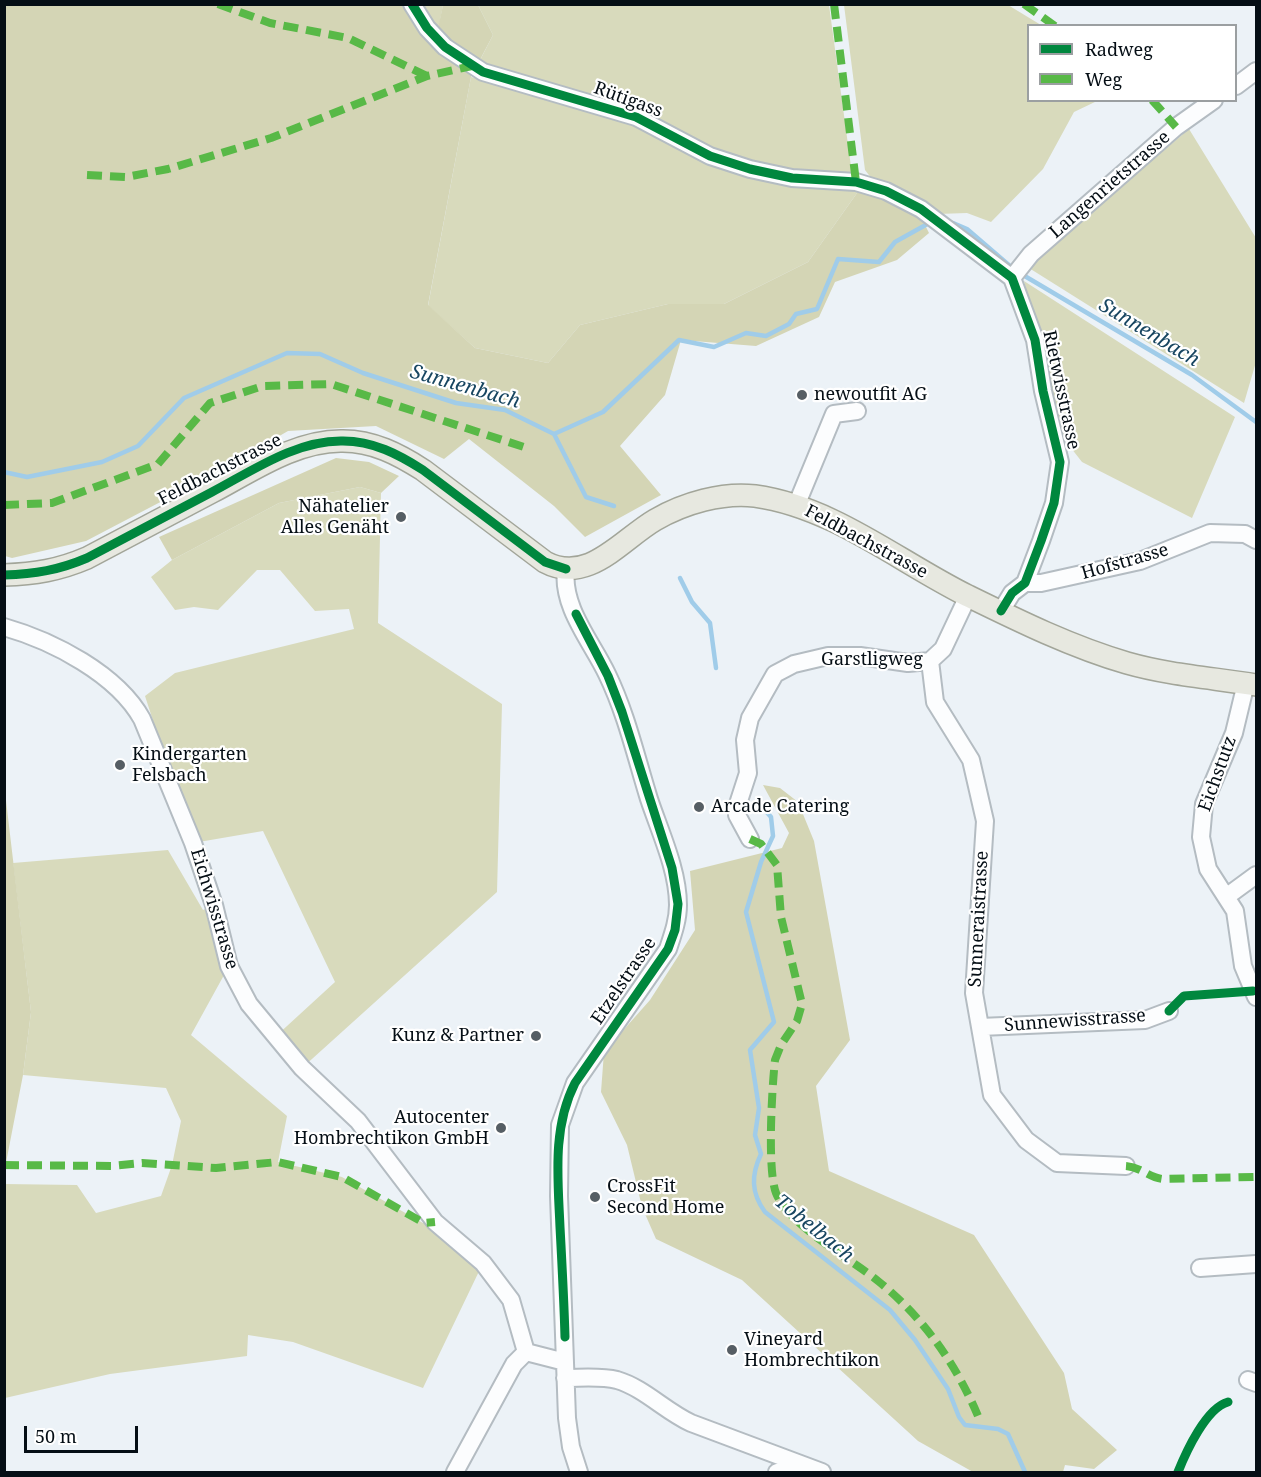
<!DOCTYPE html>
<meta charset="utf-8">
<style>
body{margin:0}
#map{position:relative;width:1261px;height:1477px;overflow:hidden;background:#ecf2f7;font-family:"Noto Serif",serif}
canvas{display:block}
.frame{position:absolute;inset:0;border:6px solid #050e15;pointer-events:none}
.legend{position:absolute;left:1027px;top:24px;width:210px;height:78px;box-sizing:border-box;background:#fff;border:2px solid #9b9fa1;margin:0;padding:8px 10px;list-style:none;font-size:18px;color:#050e15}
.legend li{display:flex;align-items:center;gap:12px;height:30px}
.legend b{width:30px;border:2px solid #9b9fa1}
.scale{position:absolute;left:24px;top:1426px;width:114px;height:27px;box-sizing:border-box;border:3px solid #050e15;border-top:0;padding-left:8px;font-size:18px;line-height:21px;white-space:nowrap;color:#050e15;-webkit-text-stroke:4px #fff;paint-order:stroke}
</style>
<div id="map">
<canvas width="1261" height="1477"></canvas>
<div class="frame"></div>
<ul class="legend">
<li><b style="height:8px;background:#00873e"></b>Radweg</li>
<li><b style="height:8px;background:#58b947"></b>Weg</li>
</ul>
<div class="scale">50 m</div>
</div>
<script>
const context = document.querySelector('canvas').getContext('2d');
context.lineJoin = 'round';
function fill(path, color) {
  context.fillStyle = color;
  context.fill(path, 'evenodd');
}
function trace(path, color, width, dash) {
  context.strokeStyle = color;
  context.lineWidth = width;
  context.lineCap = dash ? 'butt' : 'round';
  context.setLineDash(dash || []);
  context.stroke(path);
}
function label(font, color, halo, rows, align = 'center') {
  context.font = font + ' "Noto Serif",serif';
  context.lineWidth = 4.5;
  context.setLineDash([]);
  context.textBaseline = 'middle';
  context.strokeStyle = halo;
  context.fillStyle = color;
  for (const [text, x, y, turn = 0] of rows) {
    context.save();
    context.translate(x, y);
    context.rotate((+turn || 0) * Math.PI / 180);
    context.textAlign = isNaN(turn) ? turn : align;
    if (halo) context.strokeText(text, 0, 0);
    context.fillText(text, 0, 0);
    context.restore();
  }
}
fill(new Path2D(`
 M 401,5 L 443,5 L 435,48 Z
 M 478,5 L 829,5 L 852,174 L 765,170 L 478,64 L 493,35 Z
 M 844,5 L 1008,5 L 1041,25 L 1028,26 L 1028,100 L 1097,101 L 1074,112 L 1043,169 L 991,222 L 967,213 L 938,214 L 903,190 L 872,179 L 865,170 Z
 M 471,77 L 601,109 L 711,162 L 862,186 L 808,262 L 724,304 L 668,304 L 580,325 L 548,363 L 475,348 L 428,306 Z
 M 1189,129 L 1256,238 L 1256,362 L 1244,403 L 1029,268 L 1033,261 Z
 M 1024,281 L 1235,417 L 1192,518 L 1082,462 L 1064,439 Z
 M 360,487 L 381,493 L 378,623 L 502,704 L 497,892 L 302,1068 L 275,1037 L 335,982 L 263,831 L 193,843 L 145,696 L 175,673 L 354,629 L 349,609 L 315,611 L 280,570 L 257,570 L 218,610 L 194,607 L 175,610 L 151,577 L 172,560 L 279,503 Z
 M 168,850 L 203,910 L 214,905 L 229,966 L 191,1035 L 287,1116 L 278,1162 L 342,1177 L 423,1223 L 435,1222 L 483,1263 L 423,1388 L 293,1342 L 248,1335 L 247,1356 L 110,1374 L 5,1398 L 4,1184 L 77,1185 L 96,1213 L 161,1196 L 172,1165 L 181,1121 L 166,1088 L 23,1075 L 31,1012 L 13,863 Z`), '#d8dabc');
fill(new Path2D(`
 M 5,5 L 401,5 L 434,47 L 443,5 L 478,5 L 493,35 L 471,77 L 428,305 L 475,348 L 548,363 L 580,325 L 668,304 L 724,304 L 808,262 L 862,186 L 920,215 L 929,233 L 897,260 L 835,282 L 819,317 L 756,346 L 681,340 L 665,395 L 620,446 L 661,495 L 585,537 L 554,506 L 469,439 L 444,459 L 376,426 L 288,431 L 210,476 L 86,541 L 12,558 L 5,556 Z
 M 336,458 L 369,462 L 399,476 L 381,493 L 360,487 L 279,503 L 172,560 L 159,537 Z
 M 763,785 L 780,788 L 798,802 L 814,841 L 850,1040 L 816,1086 L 829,1171 L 974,1235 L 1064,1373 L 1072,1409 L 1117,1450 L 1094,1469 L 1065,1465 L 1063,1472 L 973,1472 L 918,1441 L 742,1280 L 656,1239 L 642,1207 L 627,1145 L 601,1092 L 604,1052 L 650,1000 L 695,930 L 690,871 L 782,848 L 789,833 Z
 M 5,792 L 31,1012 L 23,1075 L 5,1168 Z`), '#d4d5b5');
trace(new Path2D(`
 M 953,223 L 967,229 L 1010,266
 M 1023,275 L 1192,375 L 1256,422
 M 554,434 L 586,497 L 614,506
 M 4,472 L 27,477 L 102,462 L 138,446 L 184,398 L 287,353 L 320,354 L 363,373 L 456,403 L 505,410 L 554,434 L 603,412 L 679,340 L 714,347 L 746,333 L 766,336 L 789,324 L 796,314 L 817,309 L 838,259 L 879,262 L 895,242 L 931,222
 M 680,578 L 692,602 L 710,623 L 716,668
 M 763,808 L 771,817 L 773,836 L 761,862 L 746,912 L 774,1022 L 750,1050 L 759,1108 L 755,1135 L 761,1154 C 751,1175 751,1193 765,1212 L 890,1310 L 915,1340 L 948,1389 L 959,1417 L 965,1425 L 998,1429 L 1008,1434 L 1025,1472`), '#a0cce9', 4.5);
const minor = new Path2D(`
 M 412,4 L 427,28 L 445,47 L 483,72 L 636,117 L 710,156 L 750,169 L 792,178 L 856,182 L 886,191 L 921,209 L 1012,278 L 1035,340 L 1043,391 L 1060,462 L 1054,503 L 1041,541 L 1025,583 L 1012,593 L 1001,611
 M 1236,86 L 1256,71
 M 1012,278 L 1031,254 L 1176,127 L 1214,100
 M 796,506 L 834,414 L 857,411
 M 566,569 C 561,607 592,642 607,674 C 626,713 636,757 649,799 C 660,832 678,870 678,905 C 678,920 673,934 668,949 L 575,1083 L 560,1125 L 559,1196 L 567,1418 L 571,1447 L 579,1472
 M 1025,583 L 1041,583 L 1140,561 L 1210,533 L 1245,534 L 1256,540
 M 4,627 C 53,641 117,674 142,719 L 193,843 L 214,905 L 229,966 L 249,1004 L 302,1068 L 358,1121 L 435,1222 L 483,1263 L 511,1300 L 526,1352
 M 930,661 L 935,702 L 971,760 L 985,821 L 974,993 L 992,1095 L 1026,1140 L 1057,1163 L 1126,1166
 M 1246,683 L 1234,733 L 1204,804 L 1201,837 L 1208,869 L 1235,911 L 1243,966 L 1256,997
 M 750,839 L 737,815 L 737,807 L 748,773 L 745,740 L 750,718 L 775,674 L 794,664 L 828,656 L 860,656 L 908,663 L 930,661 L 943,649 L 968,596
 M 1226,897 L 1256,875
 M 980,1027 L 1145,1020 L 1169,1011
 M 1200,1268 L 1256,1264
 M 526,1352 L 565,1362
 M 565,1378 C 582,1378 601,1376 617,1380 C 644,1388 665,1411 691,1423 L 822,1472
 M 1248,1380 L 1256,1383
 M 455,1472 L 514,1364 L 526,1352
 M 777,1472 L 787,1470 L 796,1463`);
const major = new Path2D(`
 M 4,575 C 35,574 59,570 87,558 C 129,536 170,514 212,492 C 252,471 296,440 343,441 C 373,441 398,454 423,470 L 545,562 C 588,585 621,540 655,520 C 684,503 723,492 755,496 C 834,507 899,562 968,596 C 1019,621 1072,647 1127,663 C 1169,675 1213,678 1256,685`);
trace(minor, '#b4bcc2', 20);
trace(major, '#a2a599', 24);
trace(minor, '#fcfdfe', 16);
trace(major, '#e7e8e0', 21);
trace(new Path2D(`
 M 218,4 L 270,23 L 348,38 L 427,76
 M 834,4 L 856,182
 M 1024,4 L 1055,26
 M 1152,100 L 1176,127
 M 87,175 L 126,177 L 168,169 L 271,138 L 427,76 L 472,66
 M 4,505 L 52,503 L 158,464 L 210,403 L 263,386 L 331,384 L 527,448
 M 750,839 L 761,844 L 777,865 L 781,917 L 802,1004 L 797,1021 L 781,1045 L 775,1060 C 772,1087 767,1170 776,1193 C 789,1226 850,1258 878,1281 C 923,1317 956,1364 978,1416
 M 4,1165 L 111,1166 L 142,1163 L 216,1168 L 278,1162 L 342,1177 L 424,1223 L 435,1222
 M 1126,1166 C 1141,1167 1148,1177 1162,1179 L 1256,1177`), '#58b947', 8, [15, 8]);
trace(new Path2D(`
 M 412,4 L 427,28 L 445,47 L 483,72 L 636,117 L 710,156 L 750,169 L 792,178 L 856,182 L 886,191 L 921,209 L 1012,278 L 1035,340 L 1043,391 L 1060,462 L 1054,503 L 1041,541 L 1025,583 L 1012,593 L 1001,611
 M 4,575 C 35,574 59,570 87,558 C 129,536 170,514 212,492 C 252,471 296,440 343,441 C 373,441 398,454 423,470 L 545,562 L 566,569
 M 1169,1011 L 1184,996 L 1253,991
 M 565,1337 C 564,1301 562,1264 560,1227 C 558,1179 552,1128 575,1083 L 668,949 L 675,930 L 678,904 L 672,868 L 622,712 L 608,676 L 576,614
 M 1178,1472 C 1186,1452 1206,1408 1228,1402`), '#00873e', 9);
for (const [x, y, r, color] of [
 [802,395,6,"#565e64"],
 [401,517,6,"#565e64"],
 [120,765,6,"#565e64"],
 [699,807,6,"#565e64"],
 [536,1036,6,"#565e64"],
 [501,1128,6,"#565e64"],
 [595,1197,6,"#565e64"],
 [732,1350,6,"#565e64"]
]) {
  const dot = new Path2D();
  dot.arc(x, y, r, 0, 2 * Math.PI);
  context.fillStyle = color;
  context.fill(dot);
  trace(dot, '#fff', 2);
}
label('18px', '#050e15', '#fff', [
 ["Rütigass",628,100,20],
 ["Langenrietstrasse",1110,185,-41],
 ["Rietwisstrasse",1061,390,78],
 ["Feldbachstrasse",220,470,-27],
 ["Feldbachstrasse",866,542,28],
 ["Hofstrasse",1125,562,-16],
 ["Garstligweg",872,660],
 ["Eichstutz",1218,774,-70],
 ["Eichwisstrasse",214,909,73],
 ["Sunneraistrasse",979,919,-87],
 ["Etzelstrasse",624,981,-56],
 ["Sunnewisstrasse",1075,1021,-4]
]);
label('18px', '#050e15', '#fff', [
 ["newoutfit AG",814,395],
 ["Nähatelier",389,507,"right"],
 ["Alles Genäht",389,528,"right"],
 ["Kindergarten",132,755],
 ["Felsbach",132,776],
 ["Arcade Catering",711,807],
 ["Kunz & Partner",524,1036,"right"],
 ["Autocenter",489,1118,"right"],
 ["Hombrechtikon GmbH",489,1139,"right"],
 ["CrossFit",607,1187],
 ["Second Home",607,1208],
 ["Vineyard",744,1340],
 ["Hombrechtikon",744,1361]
], 'left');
label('italic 20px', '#184661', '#fff', [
 ["Sunnenbach",1149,333,31],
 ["Sunnenbach",465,387,16],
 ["Tobelbach",814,1229,39]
]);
</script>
